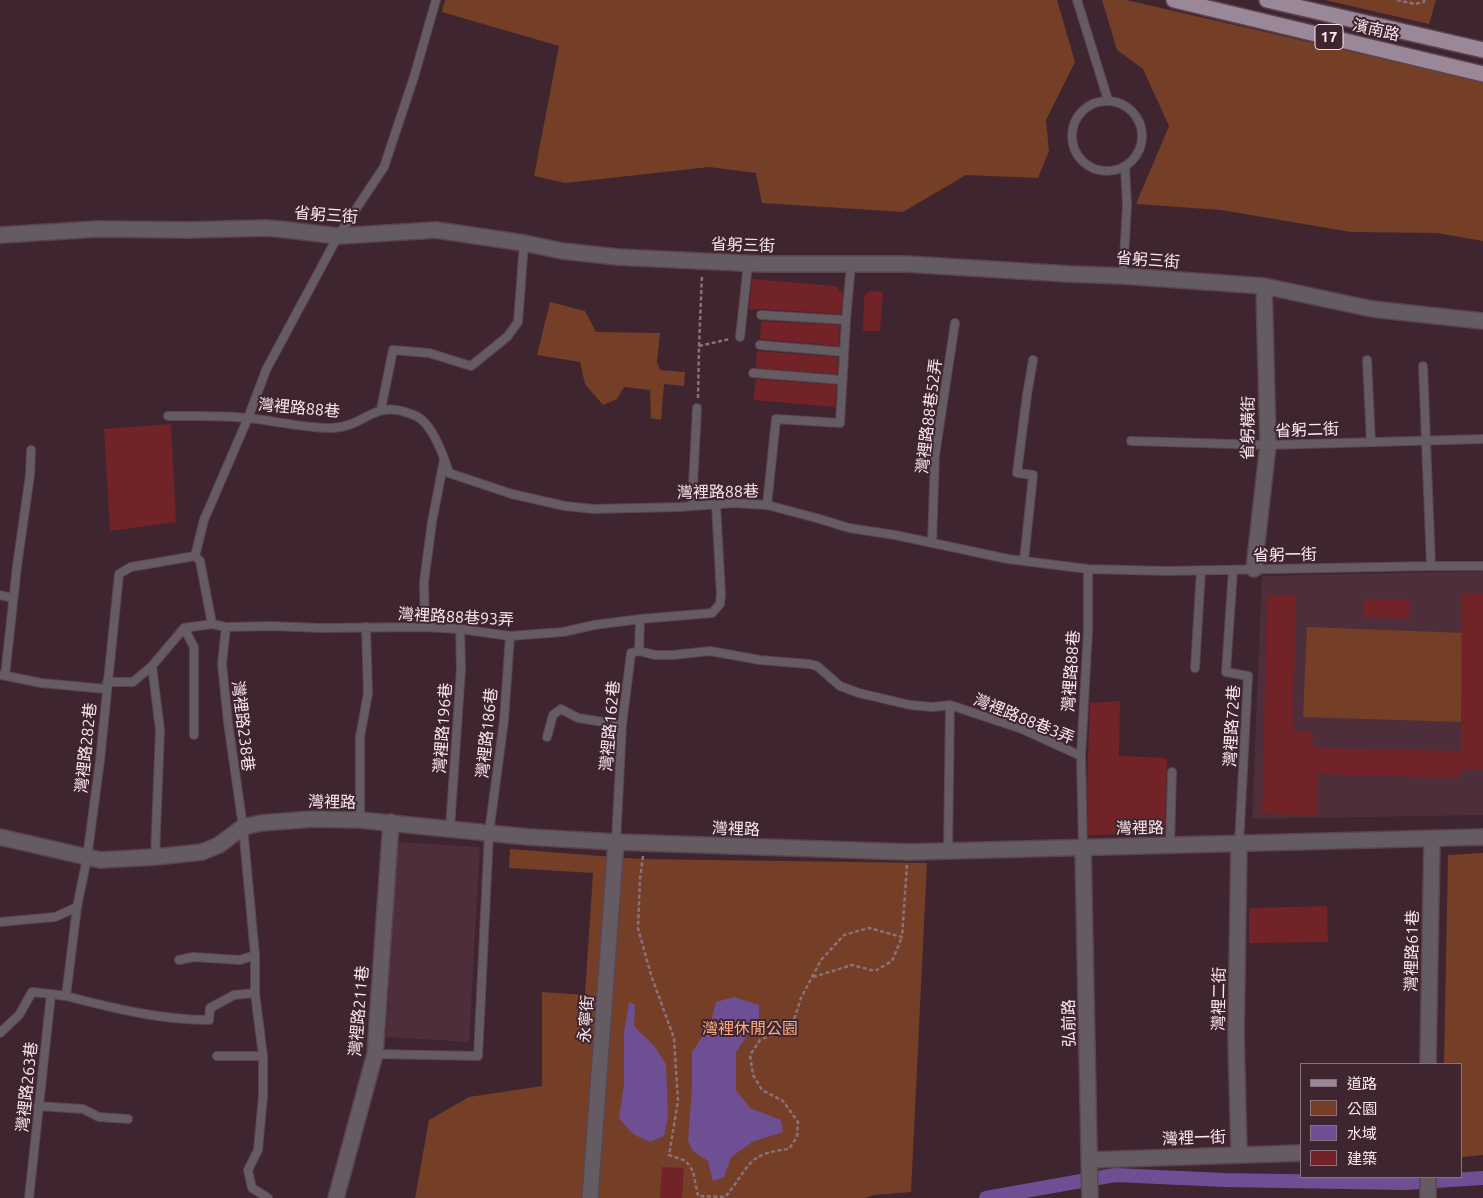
<!DOCTYPE html>
<meta charset="utf-8">
<style>
body{margin:0}
#map{position:relative;width:1483px;height:1198px;overflow:hidden;background:#3e252f;font-family:Ubuntu,"Noto Sans TC",sans-serif}
canvas{display:block}
.legend{position:absolute;left:1300px;top:1063px;width:162px;height:115px;box-sizing:border-box;background:#3e252f;border:1px solid #89737c;margin:0;padding:6px 9px;list-style:none;font-size:15px;color:#fae9ef}
.legend li{display:flex;align-items:center;gap:10px;height:25px}
.legend b{width:25px;border:1px solid #89737c}
</style>
<div id="map">
<canvas width="1483" height="1198"></canvas>
<ul class="legend">
<li><b style="height:6px;background:#9a8798"></b>道路</li>
<li><b style="height:14px;background:#743f26"></b>公園</li>
<li><b style="height:14px;background:#6f4f93"></b>水域</li>
<li><b style="height:14px;background:#722328"></b>建築</li>
</ul>
</div>
<script>
const context = document.querySelector('canvas').getContext('2d');
context.lineJoin = 'round';
function fill(path, color) {
  context.fillStyle = color;
  context.fill(path, 'evenodd');
}
function trace(path, color, width, dash) {
  context.strokeStyle = color;
  context.lineWidth = width;
  context.lineCap = dash ? 'butt' : 'round';
  context.setLineDash(dash || []);
  context.stroke(path);
}
function label(font, color, halo, rows, align = 'center') {
  context.font = font + ' Ubuntu,"Noto Sans TC",sans-serif';
  context.lineWidth = 4;
  context.setLineDash([]);
  context.textBaseline = 'middle';
  context.strokeStyle = halo;
  context.fillStyle = color;
  for (const [text, x, y, turn = 0] of rows) {
    context.save();
    context.translate(x, y);
    context.rotate((+turn || 0) * Math.PI / 180);
    context.textAlign = isNaN(turn) ? turn : align;
    if (halo) context.strokeText(text, 0, 0);
    context.fillText(text, 0, 0);
    context.restore();
  }
}
fill(new Path2D(`
 M 1483,571 L 1483,815 L 1252,819 L 1262,576 Z
 M 397,842 L 480,847 L 469,1042 L 386,1037 Z`), '#4d2e3a');
fill(new Path2D(`
 M 445,0 L 1057,0 L 1075,62 L 1046,120 L 1049,151 L 1038,178 L 966,175 L 903,212 L 762,203 L 756,173 L 709,167 L 565,183 L 534,176 L 559,46 L 442,12 Z
 M 1102,0 L 1126,0 L 1483,82 L 1483,241 L 1437,233 L 1351,232 L 1221,210 L 1136,204 L 1169,126 L 1143,69 L 1117,50 Z
 M 1325,0 L 1436,0 L 1429,24 Z
 M 550,302 L 585,311 L 596,332 L 660,333 L 657,362 L 660,370 L 685,372 L 684,386 L 664,384 L 661,420 L 651,418 L 650,390 L 624,387 L 617,399 L 603,405 L 585,384 L 580,362 L 537,355 Z
 M 1307,627 L 1465,633 L 1461,722 L 1303,717 Z
 M 510,849 L 640,859 L 927,863 L 911,1192 L 874,1195 L 864,1198 L 415,1198 L 429,1120 L 469,1097 L 542,1086 L 542,992 L 585,995 L 593,873 L 509,868 Z
 M 1483,853 L 1483,1155 L 1462,1157 L 1462,1064 L 1444,1064 L 1448,855 Z`), '#743f26');
fill(new Path2D(`
 M 734,997 L 759,1005 L 759,1018 L 736,1052 L 736,1090 L 750,1108 L 781,1120 L 783,1132 L 754,1141 L 731,1157 L 724,1177 L 713,1181 L 708,1161 L 693,1151 L 688,1141 L 692,1087 L 692,1052 L 710,1025 L 716,1002 Z
 M 629,1002 L 635,1005 L 634,1026 L 654,1046 L 666,1064 L 668,1116 L 664,1136 L 650,1142 L 633,1134 L 619,1118 L 624,1084 L 624,1033 Z`), '#6f4f93');
trace(new Path2D(`
 M 986,1198 L 1115,1175 L 1224,1180 L 1404,1183 L 1483,1178`), '#6f4f93', 14);
fill(new Path2D(`
 M 752,279 L 836,286 L 843,294 L 841,314 L 761,309 L 749,310 Z
 M 870,291 L 883,292 L 880,331 L 863,331 L 864,296 Z
 M 761,321 L 840,325 L 839,346 L 760,339 Z
 M 757,351 L 838,357 L 837,374 L 756,368 Z
 M 756,379 L 837,385 L 835,407 L 753,400 Z
 M 171,424 L 176,522 L 110,531 L 104,429 Z
 M 1462,594 L 1483,594 L 1483,770 L 1459,770 L 1460,778 L 1318,774 L 1318,815 L 1262,814 L 1267,595 L 1296,596 L 1293,731 L 1312,731 L 1314,748 L 1461,751 Z
 M 1363,599 L 1409,599 L 1410,619 L 1364,617 Z
 M 1120,701 L 1119,756 L 1167,758 L 1165,833 L 1088,835 L 1087,787 L 1090,703 Z
 M 1327,906 L 1328,942 L 1249,943 L 1249,908 Z
 M 662,1167 L 684,1168 L 682,1198 L 660,1198 Z`), '#722328');
const service = new Path2D(`
 M 1077,0 L 1108,100
 M1072 136a35 35 0 1 1 70 0a35 35 0 1 1-70 0Z
 M 1123,276 L 1127,205 L 1125,167
 M 761,315 L 846,320
 M 740,337 L 748,264
 M 760,345 L 844,352
 M 1367,360 L 1371,442
 M 1423,366 L 1431,566
 M 753,373 L 842,380
 M 381,409 L 393,350 L 429,353 L 471,366 L 507,337 L 518,322 L 524,243
 M 168,416 C 194,416 222,415 248,418 C 276,421 304,428 332,428 C 365,427 373,400 408,413 C 411,414 415,415 418,417 C 433,426 444,457 449,473 L 512,494 L 565,506 L 594,509 L 680,507 L 733,503 L 767,505 L 820,519 L 849,528 L 895,535 L 1008,559 L 1088,569 L 1167,571 L 1431,566 L 1483,566
 M 1131,441 L 1268,445 L 1483,439
 M 692,505 L 697,408
 M 767,505 L 776,419 L 840,423 L 846,320 L 851,264
 M 932,543 L 935,455 L 955,323
 M 195,556 L 200,561 L 212,624
 M 1024,561 L 1033,475 L 1017,473 L 1027,395 L 1033,360
 M 1233,570 L 1226,672 L 1248,676 L 1239,844
 M 0,595 L 13,598
 M 226,627 L 222,664 L 228,722 L 243,827 L 255,955 L 255,993 L 263,1056 L 263,1096 L 258,1150 L 248,1170 L 252,1188 L 268,1198
 M 425,627 L 424,582 L 432,522 L 444,460
 M 184,628 L 194,647 L 194,735
 M 639,651 L 655,655 L 673,655 L 710,651 L 760,660 L 809,664 L 817,666 L 840,686 L 859,693 L 910,705 L 933,707 L 950,705 L 1022,729 L 1081,756
 M 152,666 L 160,730 L 155,857
 M 1195,668 L 1201,570
 M 2,675 L 41,683 L 106,689
 M 5,676 L 17,566 L 30,475 L 31,450
 M 107,682 L 133,682 L 152,666 L 184,628 L 212,624 L 226,627 L 272,626 L 321,628 L 425,627 L 460,629 L 510,636 L 563,632 L 594,625 L 640,619 L 712,613 L 720,604 L 721,595 L 716,504
 M 547,737 L 553,715 L 561,709 L 578,718 L 622,725
 M 360,820 L 360,737 L 368,693 L 366,627
 M 450,828 L 461,669 L 460,629
 M 616,842 L 622,725 L 631,653 L 639,651 L 640,619
 M 1170,845 L 1172,772
 M 1083,847 L 1081,756 L 1088,630 L 1088,569
 M 948,850 L 950,705
 M 0,922 L 55,917 L 77,907
 M 179,960 L 193,957 L 240,960 L 255,955
 M 66,996 C 112,1008 161,1020 209,1020 L 210,1008 L 234,995 L 255,993
 M 0,1033 L 19,1015 L 32,992 L 51,994
 M 375,1054 L 478,1056 L 489,833 L 504,720 L 510,636
 M 217,1056 L 263,1056
 M 38,1106 L 83,1109 L 99,1117 L 128,1119
 M 29,1198 L 51,994 L 66,996 L 77,907 L 87,858 L 100,760 L 119,574 L 131,567 L 195,556 L 204,520 L 248,418 L 266,370 L 338,236 L 384,167 L 414,77 L 436,0`);
const minor = new Path2D(`
 M 0,235 L 98,229 L 188,230 L 266,228 L 288,230 L 338,236 L 436,230 L 524,243 L 562,251 L 618,257 L 762,264 L 906,264 L 1069,274 L 1123,276 L 1264,286 L 1372,309 L 1483,321
 M 1254,569 L 1268,445 L 1264,286
 M 1239,844 L 1236,1035 L 1239,1154
 M 1083,847 L 1090,1198
 M 1428,1064 L 1432,839
 M 1089,1160 L 1302,1153
 M 1428,1177 L 1428,1198
 M 336,1198 L 375,1054 L 391,822
 M 590,1198 L 616,842`);
const tertiary = new Path2D(`
 M 0,837 L 100,860 L 155,857 L 202,852 L 219,845 L 243,827 L 261,823 L 313,819 L 360,820 L 528,837 L 616,842 L 909,852 L 1483,837`);
const primary = new Path2D(`
 M 1174,0 L 1483,74
 M 1267,0 L 1483,50`);
trace(service, '#5c444e', 10);
trace(minor, '#5c444e', 18);
trace(tertiary, '#5c444e', 18);
trace(primary, '#5c444e', 18);
trace(new Path2D(`
 M 1397,0 L 1415,4 L 1424,2 L 1424,0
 M 699,346 L 702,275
 M 698,398 L 699,346 L 730,339
 M 643,856 L 640,879 L 638,928 L 651,975 L 674,1038 L 678,1101 L 669,1155 L 686,1161 L 693,1171 L 698,1196 L 725,1197 C 751,1167 744,1154 789,1149 L 797,1137 L 798,1122 L 783,1101 L 762,1090 L 753,1075 L 750,1055 L 760,1040 L 792,1026 L 801,998 L 821,960 L 844,935 L 869,928 L 902,937 L 907,865
 M 813,977 L 852,965 L 875,971 L 892,961 L 902,937`), '#88727b', 2.5, [4, 2.5]);
trace(service, '#645b63', 8);
trace(minor, '#645b63', 15);
trace(tertiary, '#645b63', 15);
trace(primary, '#9a8798', 15);
for (const [x, y, w] of [
 [1329,37,28]
]) {
  const box = new Path2D();
  box.roundRect(x - w / 2, y - 12.5, w, 25, 4);
  context.fillStyle = '#3e252f';
  context.fill(box);
  trace(box, '#fae9ef', 1);
}
label('bold 15px', '#fae9ef', null, [
 ["17",1329,37]
]);
label('16px', '#fae9ef', '#3e252f', [
 ["濱南路",1376,30,13],
 ["省躬三街",326,215,4],
 ["省躬三街",743,245,2],
 ["省躬三街",1148,260,4],
 ["灣裡路88巷",299,408,5],
 ["灣裡路88巷52弄",929,416,-83],
 ["省躬橫街",1248,428,-89],
 ["省躬二街",1307,430,-2],
 ["灣裡路88巷",718,492,-1],
 ["省躬一街",1285,555,-1],
 ["灣裡路88巷93弄",456,617,3],
 ["灣裡路88巷",1071,671,-86],
 ["灣裡路88巷3弄",1024,719,22],
 ["灣裡路238巷",243,726,83],
 ["灣裡路162巷",610,726,-85],
 ["灣裡路72巷",1232,726,-87],
 ["灣裡路196巷",443,728,-86],
 ["灣裡路186巷",487,733,-84],
 ["灣裡路282巷",86,748,-84],
 ["灣裡路",332,802,1],
 ["灣裡路",1140,828,-1],
 ["灣裡路",736,829,2],
 ["灣裡路61巷",1412,951,-89],
 ["灣裡二街",1219,999,-89],
 ["灣裡路211巷",359,1011,-85],
 ["永寧街",586,1019,-86],
 ["弘前路",1069,1023,-91],
 ["灣裡路263巷",27,1087,-84],
 ["灣裡一街",1194,1138,-2]
]);
label('16px', '#feaa83', '#3e252f', [
 ["灣裡休閒公園",750,1029]
]);
</script>
